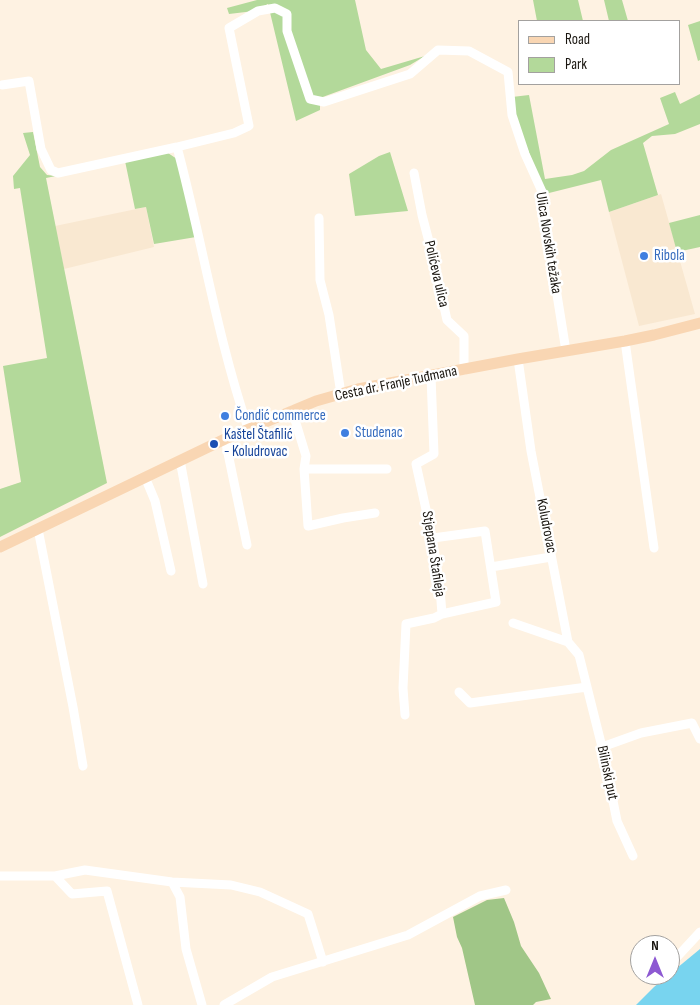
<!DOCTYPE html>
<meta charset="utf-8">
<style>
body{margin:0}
#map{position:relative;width:700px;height:1005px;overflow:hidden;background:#fef2e2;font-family:"Sofia Sans Condensed",sans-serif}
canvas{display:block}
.legend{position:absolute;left:518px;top:20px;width:162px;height:65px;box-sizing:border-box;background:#fff;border:1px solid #a3a19f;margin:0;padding:6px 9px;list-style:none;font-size:15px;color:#19150f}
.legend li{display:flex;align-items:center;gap:10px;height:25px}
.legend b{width:25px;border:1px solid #a3a19f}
.north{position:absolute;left:630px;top:935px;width:50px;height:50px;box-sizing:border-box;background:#fff;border:1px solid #a3a19f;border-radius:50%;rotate:0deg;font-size:14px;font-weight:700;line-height:20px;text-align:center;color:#19150f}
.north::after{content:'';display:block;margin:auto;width:18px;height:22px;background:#8d59d2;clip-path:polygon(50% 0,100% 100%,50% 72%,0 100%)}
</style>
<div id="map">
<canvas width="700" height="1005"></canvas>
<ul class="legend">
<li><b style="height:6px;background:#f9d6b3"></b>Road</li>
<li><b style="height:14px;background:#b3d99a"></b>Park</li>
</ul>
<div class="north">N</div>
</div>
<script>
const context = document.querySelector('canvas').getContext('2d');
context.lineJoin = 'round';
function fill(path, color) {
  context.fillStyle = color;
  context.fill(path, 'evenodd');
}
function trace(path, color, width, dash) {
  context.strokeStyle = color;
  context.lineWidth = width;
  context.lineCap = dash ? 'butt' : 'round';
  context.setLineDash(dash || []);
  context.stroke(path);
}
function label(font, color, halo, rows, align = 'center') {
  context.font = font + ' "Sofia Sans Condensed",sans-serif';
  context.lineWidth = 5;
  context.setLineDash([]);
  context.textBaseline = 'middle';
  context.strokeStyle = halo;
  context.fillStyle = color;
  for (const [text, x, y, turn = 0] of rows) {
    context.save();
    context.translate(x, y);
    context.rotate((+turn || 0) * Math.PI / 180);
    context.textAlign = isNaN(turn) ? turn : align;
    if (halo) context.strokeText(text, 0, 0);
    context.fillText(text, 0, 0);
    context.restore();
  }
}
fill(new Path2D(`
 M 661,194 L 695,314 L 639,326 L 609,212 Z
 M 146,207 L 154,247 L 64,269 L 55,226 Z`), '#f9e8d1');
fill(new Path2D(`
 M 257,0 L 355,0 L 366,50 L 381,69 L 425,56 L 410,65 L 320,98 L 320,110 L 296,121 L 268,4 L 254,11 L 229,14 L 227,8 Z
 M 533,0 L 578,0 L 583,21 L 537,21 Z
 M 604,0 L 622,0 L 628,21 L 609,21 Z
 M 700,21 L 700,60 L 698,61 L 688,25 Z
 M 675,92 L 680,104 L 700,94 L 700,124 L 675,134 L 652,136 L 643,143 L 658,195 L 609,212 L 601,180 L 545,194 L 514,114 L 512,97 L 529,95 L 545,179 L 572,175 L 584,171 L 611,150 L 669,124 L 660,98 Z
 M 33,132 L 40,167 L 47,175 L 56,176 L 46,178 L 107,483 L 0,537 L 0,489 L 21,482 L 3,366 L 47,358 L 20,188 L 14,189 L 13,176 L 30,155 L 23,133 Z
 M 390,152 L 408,211 L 355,216 L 349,174 L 379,156 Z
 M 168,153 L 177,159 L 196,237 L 154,244 L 146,207 L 135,209 L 125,161 Z
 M 700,215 L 700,247 L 677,252 L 669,223 Z`), '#b3d99a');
fill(new Path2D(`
 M 504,898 L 514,922 L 521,946 L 539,973 L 551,999 L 536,1002 L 533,1005 L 475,1005 L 462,948 L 457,937 L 453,917 L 487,900 Z`), '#a0c687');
fill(new Path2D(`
 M 700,949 L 700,1005 L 636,1005 L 654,987 Z`), '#78d4ef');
trace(new Path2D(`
 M 2,85 L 29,81 L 41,149 L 51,170 L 58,173 L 177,147 L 234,133 L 249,126 L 229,28 L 258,11 L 275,8 L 287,14 L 287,31 L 310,99 L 324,102 L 410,74 L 438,50 L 469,51 L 508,72 L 512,115 L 525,154 L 544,196 L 546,226 L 566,351
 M 177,147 C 202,240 217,337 248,428
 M 414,173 L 422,215 L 433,257 L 447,320 L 464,336 L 464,370
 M 319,218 L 320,280 L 329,315 L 341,394
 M 625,341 L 654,548
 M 518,359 L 531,451 L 568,642 L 579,655 L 603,751 L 617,821 L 633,856
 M 292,410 L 306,456 L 304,469 L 308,526 L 343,518 L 375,513
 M 225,439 L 247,545
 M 180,460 L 203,584
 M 304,469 L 387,469
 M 145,477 L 155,501 L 171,571
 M 38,529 L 73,707 L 83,766
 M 433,538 L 485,531 L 496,602 L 442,614
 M 491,567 L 551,557
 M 513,623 L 568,642
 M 459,692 L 470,703 L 587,687
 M 405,715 L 403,688 L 406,624 L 434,618 L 442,614 C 439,563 427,514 416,464 L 434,454 L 431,376
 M 602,747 L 641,733 L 692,723 L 700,739
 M 0,876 L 55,876 L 85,870 L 172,882 L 231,885 L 260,892 L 308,914 L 323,962
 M 55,876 L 72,894 L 107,891 L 138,1005
 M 172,882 L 180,897 L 186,949 L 202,1005
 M 677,957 L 700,932
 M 224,1005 L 272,977 L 408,935 L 480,896 L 506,890`), '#fff', 9);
trace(new Path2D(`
 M 0,547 L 225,439 L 316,401 L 358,389 L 518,359 L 625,341 L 654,335 L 700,323`), '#f9d6b3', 11);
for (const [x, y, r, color] of [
 [644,256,5,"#3f7fe0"],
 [225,416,5,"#3f7fe0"],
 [345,433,5,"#3f7fe0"],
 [214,444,5,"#1a4fb4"]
]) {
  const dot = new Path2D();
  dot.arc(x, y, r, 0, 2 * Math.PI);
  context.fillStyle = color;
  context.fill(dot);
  trace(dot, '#fff', 2);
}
label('15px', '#19150f', '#fff', [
 ["Ulica Novskih težaka",548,243,81],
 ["Polićeva ulica",436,274,77],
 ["Cesta dr. Franje Tuđmana",396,384,-12],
 ["Koludrovac",546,526,79],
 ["Stjepana Štafileja",433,554,81],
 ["Bilinski put",607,773,78]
]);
label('15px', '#366cbe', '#fff', [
 ["Ribola",654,256],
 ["Čondić commerce",235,416],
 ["Studenac",355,433]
], 'left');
label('15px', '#164399', '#fff', [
 ["Kaštel Štafilić",224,435],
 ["- Koludrovac",224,452]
], 'left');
</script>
